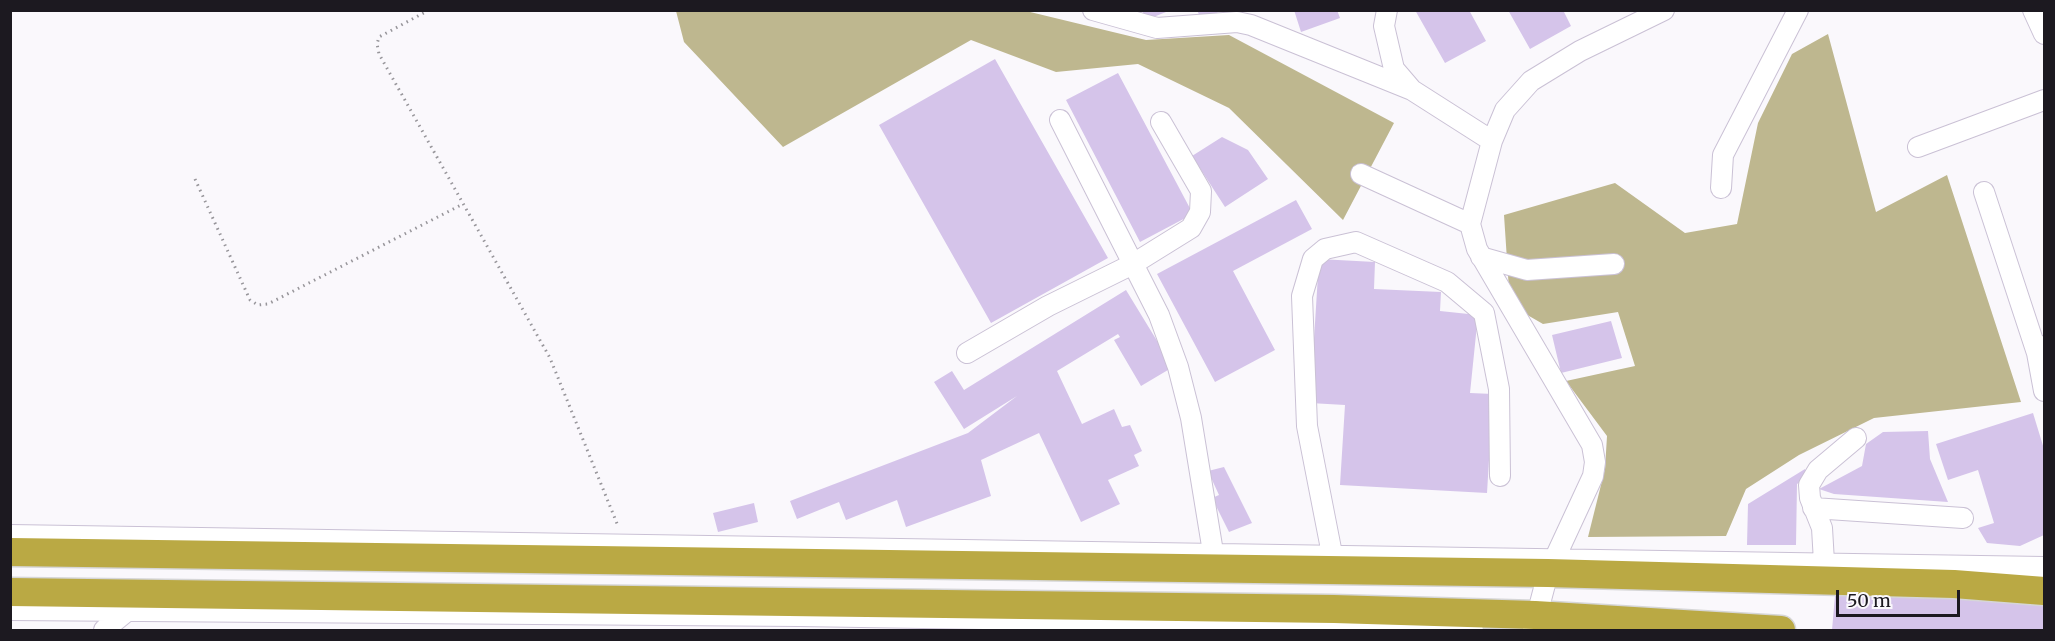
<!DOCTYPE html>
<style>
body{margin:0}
#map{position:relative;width:2055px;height:641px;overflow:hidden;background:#faf8fc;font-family:Merriweather,serif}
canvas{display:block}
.frame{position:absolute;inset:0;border:12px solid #1c1920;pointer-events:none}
.scale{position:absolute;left:1836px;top:590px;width:124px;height:27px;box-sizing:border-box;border:3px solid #1c1920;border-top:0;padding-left:8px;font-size:18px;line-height:21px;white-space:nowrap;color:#1c1920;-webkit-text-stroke:4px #faf8fc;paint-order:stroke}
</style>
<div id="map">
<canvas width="2055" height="641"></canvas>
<div class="frame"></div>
<div class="scale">50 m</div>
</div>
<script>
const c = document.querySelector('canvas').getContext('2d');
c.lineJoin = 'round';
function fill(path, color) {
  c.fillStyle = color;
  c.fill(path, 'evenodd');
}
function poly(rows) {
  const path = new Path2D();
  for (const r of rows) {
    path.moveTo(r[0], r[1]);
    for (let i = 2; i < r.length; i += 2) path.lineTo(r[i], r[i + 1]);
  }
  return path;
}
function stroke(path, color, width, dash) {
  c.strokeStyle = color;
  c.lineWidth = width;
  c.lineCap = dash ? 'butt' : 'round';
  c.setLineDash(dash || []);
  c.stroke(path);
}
const forest = poly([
 [676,11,1026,11,1146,40,1229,35,1394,123,1343,220,1229,108,1138,64,1056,72,971,40,783,147,684,42],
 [1828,34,1876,212,1947,175,2021,402,1874,418,1799,455,1746,489,1726,536,1588,537,1605,469,1607,436,1566,381,1635,366,1618,312,1543,324,1510,305,1504,215,1615,183,1685,233,1737,224,1758,123,1792,54]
]);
const building = poly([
 [1142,10,1171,10,1146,20],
 [1197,10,1224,10,1201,19],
 [1294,10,1337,10,1340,18,1301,32],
 [1415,10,1469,10,1486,41,1445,63],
 [1508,10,1563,10,1571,26,1530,49],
 [995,59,1108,258,991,323,879,125],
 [1118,73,1193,214,1140,242,1066,100],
 [1222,137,1248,150,1268,179,1225,207,1192,156],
 [1296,200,1312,229,1233,271,1275,350,1215,382,1157,274],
 [1319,259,1375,262,1374,289,1441,292,1440,311,1478,315,1470,393,1493,394,1487,493,1340,485,1345,405,1310,403],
 [1126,290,1173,367,1141,386,1114,340,1120,337,1118,334,1057,371,1082,424,1114,409,1122,427,1130,425,1142,451,1134,455,1139,466,1108,480,1120,504,1081,522,1039,433,981,460,991,496,906,527,897,500,846,520,839,502,797,519,790,501,968,433,1017,396,964,429,934,382,952,371,964,390],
 [1611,321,1622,358,1561,373,1552,335],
 [2033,413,2044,449,2044,535,2020,546,1987,543,1978,528,1994,523,1978,470,1948,480,1936,444],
 [1928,431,1930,459,1948,502,1834,494,1819,489,1862,466,1866,444,1883,432],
 [1224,467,1252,523,1229,532,1212,498,1219,495,1208,471],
 [1805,469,1807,477,1797,484,1796,545,1747,545,1748,504],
 [754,503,758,522,718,532,713,513],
 [1836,584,2044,600,2044,630,1832,630]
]);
const path = poly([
 [429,10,379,37,377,44,379,54,550,358,618,526],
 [195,179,250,300,258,305,268,304,463,204]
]);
const minor = poly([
 [1093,10,1157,28,1237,22,1251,25,1412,90],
 [1387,10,1384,26,1394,69,1412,90,1492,141],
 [2033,10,2044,34],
 [1060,120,1159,315,1178,367,1191,418,1213,552],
 [1918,147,2044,100],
 [1361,174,1470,224],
 [1721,188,1723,155,1798,10],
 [1984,192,2037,353],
 [1481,257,1527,270,1614,264],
 [2044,346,2037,353,2044,391],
 [967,353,1048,306,1133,264,1191,228,1200,212,1201,191,1161,122],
 [1813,508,1963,518],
 [10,535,2044,567],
 [1332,554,1307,426,1302,296,1313,259,1325,249,1356,242,1447,282,1484,313,1499,389,1500,476],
 [1824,562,1822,528,1810,498,1809,485,1818,470,1856,438],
 [10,610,799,616,1355,625,1473,630],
 [104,630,126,612],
 [1533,630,1548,573,1593,476,1595,462,1592,445,1477,249,1470,224,1492,141,1505,110,1531,81,1580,51,1664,10]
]);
const highway = poly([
 [10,552,1548,573,1954,584,2044,591],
 [10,592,1334,609,1535,615,1781,630]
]);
fill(forest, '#beb78f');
fill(building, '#d5c4ea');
stroke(minor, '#cac1d5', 22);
stroke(highway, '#d6d6d7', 31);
stroke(path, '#97959a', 3, [1.5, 4.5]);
stroke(minor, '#fff', 20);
stroke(highway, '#baa944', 28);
</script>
